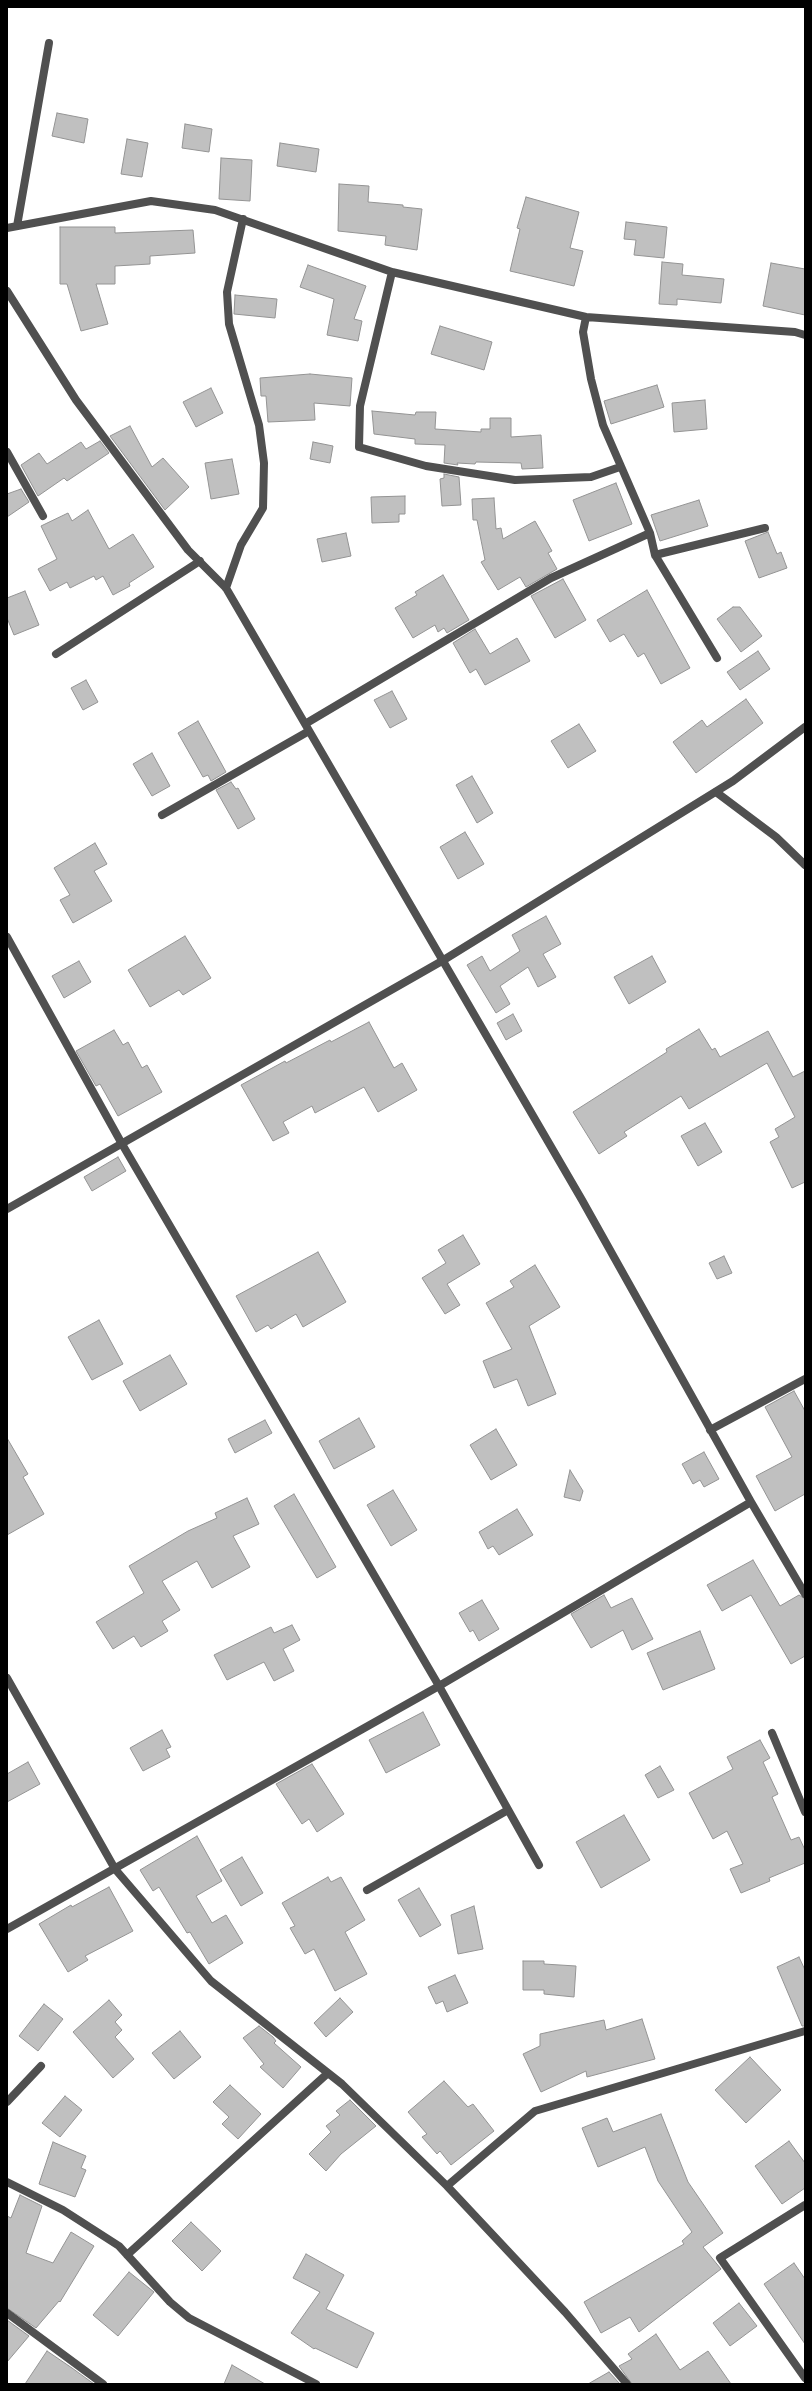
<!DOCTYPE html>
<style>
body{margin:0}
#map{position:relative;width:812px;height:2391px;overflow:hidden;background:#fff;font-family:"Nunito Sans",sans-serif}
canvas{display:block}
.frame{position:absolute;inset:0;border:8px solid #000;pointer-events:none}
</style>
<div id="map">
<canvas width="812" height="2391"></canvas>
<div class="frame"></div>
</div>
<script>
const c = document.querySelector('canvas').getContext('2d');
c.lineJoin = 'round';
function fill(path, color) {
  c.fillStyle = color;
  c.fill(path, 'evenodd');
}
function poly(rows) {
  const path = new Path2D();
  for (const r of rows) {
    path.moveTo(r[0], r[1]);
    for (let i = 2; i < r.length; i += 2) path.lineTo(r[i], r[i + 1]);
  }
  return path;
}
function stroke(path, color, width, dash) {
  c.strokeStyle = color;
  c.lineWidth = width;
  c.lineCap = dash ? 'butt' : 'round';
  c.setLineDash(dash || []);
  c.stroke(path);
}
const building = poly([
 [57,113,88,119,84,143,52,136,57,113],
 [185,124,212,129,209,152,182,148,185,124],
 [127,139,148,143,142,177,121,174,127,139],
 [280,143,319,149,316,172,277,166,280,143],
 [221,158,252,160,250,201,219,199,221,158],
 [339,184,369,186,368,202,403,205,403,207,422,209,417,250,385,245,386,236,338,231,339,184],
 [526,197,579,212,570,248,583,251,574,286,510,271,520,229,517,228,526,197],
 [626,222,667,227,664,258,634,255,636,240,624,239,626,222],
 [60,227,115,227,115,233,193,230,195,253,150,256,150,264,115,266,115,284,96,284,108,324,81,331,67,284,60,284,60,227],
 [662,262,683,264,682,275,724,279,721,303,677,299,677,305,659,304,662,262],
 [771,263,805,269,805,315,763,306,771,263],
 [308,265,366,286,354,319,362,321,358,341,327,335,334,299,300,287,308,265],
 [235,295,277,299,275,318,234,314,235,295],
 [440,326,492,342,484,370,431,354,440,326],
 [310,374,352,378,350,406,314,403,315,420,268,422,266,396,261,396,260,378,310,374],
 [657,385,664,407,611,424,604,401,657,385],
 [211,388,223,413,196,427,183,402,211,388],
 [705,400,707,429,674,432,672,403,705,400],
 [372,411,415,415,416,412,436,412,435,429,481,432,481,429,490,429,490,418,511,418,511,437,541,435,543,468,522,469,521,463,476,462,475,464,457,463,458,465,444,463,445,445,415,444,415,439,374,434,372,411],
 [130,426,152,467,163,458,189,487,165,510,110,436,130,426],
 [100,441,109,453,67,481,64,478,38,496,21,465,39,453,47,464,81,442,86,449,100,441],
 [313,442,333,446,330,463,310,459,313,442],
 [232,459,239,494,211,499,205,463,232,459],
 [444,474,459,477,461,505,442,506,440,479,444,478,444,474],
 [616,483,632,524,589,541,573,500,616,483],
 [21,489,29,502,7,517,7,494,21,489],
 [405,496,405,514,399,514,399,522,372,523,371,497,405,496],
 [494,498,496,529,501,528,503,539,535,521,552,551,548,553,557,569,526,587,520,577,498,590,481,562,485,560,477,520,473,520,472,499,494,498],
 [699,500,708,526,660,541,651,515,699,500],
 [88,510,109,549,133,534,154,567,129,583,130,586,113,595,103,576,96,580,94,576,70,588,67,582,50,591,38,569,57,559,41,526,68,513,72,521,88,510],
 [768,532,777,554,781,552,787,568,759,578,745,541,768,532],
 [346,533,351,556,322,562,317,539,346,533],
 [443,575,469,620,447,633,444,628,438,632,435,625,413,638,395,608,417,595,415,592,443,575],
 [563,579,586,620,555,638,531,596,563,579],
 [647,590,690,668,661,684,644,653,638,657,624,634,610,642,597,620,647,590],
 [25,591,39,625,14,635,7,618,7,598,25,591],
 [733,607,740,607,762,636,741,652,717,619,733,607],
 [475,629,490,654,517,638,530,661,485,685,476,669,470,673,453,643,475,629],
 [758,651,770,669,740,690,727,672,758,651],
 [86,680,98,702,83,710,71,688,86,680],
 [392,691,407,719,390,728,374,700,392,691],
 [746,699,763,723,696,773,673,742,702,720,707,727,746,699],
 [198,721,226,772,211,781,208,775,203,777,178,733,198,721],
 [579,724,596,751,568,768,551,741,579,724],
 [152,753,170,786,152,796,133,764,152,753],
 [472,776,493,813,477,823,456,785,472,776],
 [231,782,236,789,238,788,255,819,238,829,216,790,231,782],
 [465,832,484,864,458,879,440,847,465,832],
 [95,843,107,864,94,871,112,901,73,923,60,900,70,895,54,868,95,843],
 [546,916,561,944,543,954,556,977,538,987,528,967,500,986,510,1004,496,1013,467,965,482,956,490,971,520,951,512,935,546,916],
 [185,936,211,978,183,995,179,990,150,1007,128,970,185,936],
 [652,956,666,982,629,1004,614,977,652,956],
 [79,961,91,982,64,998,52,976,79,961],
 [513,1014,522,1031,506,1040,497,1023,513,1014],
 [369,1022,394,1068,402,1063,417,1090,378,1112,364,1087,315,1113,312,1106,283,1122,289,1133,273,1141,241,1085,285,1061,286,1063,330,1040,331,1042,369,1022],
 [699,1029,712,1050,715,1048,720,1057,768,1031,793,1077,805,1071,805,1182,792,1188,770,1142,779,1137,775,1129,795,1117,767,1063,689,1109,681,1096,624,1132,627,1136,599,1154,573,1112,667,1052,666,1049,699,1029],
 [114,1030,123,1045,128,1042,142,1068,147,1065,162,1092,118,1116,100,1084,96,1086,76,1051,114,1030],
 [705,1123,722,1152,698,1166,681,1136,705,1123],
 [118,1157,126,1171,92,1191,84,1177,118,1157],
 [463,1235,480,1264,447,1284,460,1305,445,1314,422,1278,446,1263,438,1250,463,1235],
 [318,1252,346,1302,303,1327,296,1314,271,1329,268,1325,256,1332,236,1296,318,1252],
 [724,1256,732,1273,717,1279,709,1263,724,1256],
 [535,1265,560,1307,529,1326,556,1394,528,1406,517,1379,494,1388,483,1361,512,1349,486,1303,514,1287,510,1281,535,1265],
 [99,1320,123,1364,92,1380,68,1337,99,1320],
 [170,1355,187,1384,140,1411,123,1381,170,1355],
 [794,1391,805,1411,805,1494,775,1511,756,1476,792,1457,765,1407,794,1391],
 [359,1418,375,1447,334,1469,319,1441,359,1418],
 [265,1420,272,1433,235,1453,228,1439,265,1420],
 [496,1429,517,1465,491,1480,470,1445,496,1429],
 [7,1438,28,1474,23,1477,44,1514,7,1535,7,1438],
 [704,1452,719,1479,704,1487,700,1480,693,1484,682,1464,704,1452],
 [570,1470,583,1491,580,1501,564,1497,570,1470],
 [393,1490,417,1530,391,1546,367,1505,393,1490],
 [294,1494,336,1567,317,1578,274,1506,294,1494],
 [247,1498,259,1524,233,1536,250,1567,212,1588,197,1561,162,1581,180,1610,162,1621,168,1631,141,1647,134,1636,113,1649,96,1622,144,1593,129,1566,188,1531,217,1518,215,1513,247,1498],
 [517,1509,533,1535,499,1555,493,1546,488,1549,479,1532,517,1509],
 [753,1560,780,1606,799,1595,805,1599,805,1656,791,1664,751,1595,722,1611,707,1585,753,1560],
 [604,1595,611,1608,632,1598,653,1639,632,1650,623,1630,591,1648,571,1614,604,1595],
 [482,1600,499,1629,479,1641,473,1630,470,1632,459,1613,482,1600],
 [292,1625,300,1640,283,1649,294,1671,274,1681,264,1662,227,1680,214,1655,271,1627,274,1633,292,1625],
 [700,1631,715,1669,663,1690,647,1653,700,1631],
 [423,1712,440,1745,386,1773,369,1740,423,1712],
 [162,1730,171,1747,166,1749,170,1757,143,1771,130,1748,162,1730],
 [760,1740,770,1758,763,1762,778,1794,772,1797,791,1840,799,1837,805,1850,805,1863,769,1878,770,1881,741,1893,730,1869,743,1864,727,1831,713,1839,689,1793,733,1769,727,1757,760,1740],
 [28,1762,40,1784,7,1802,7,1774,28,1762],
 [312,1764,344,1814,317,1832,309,1819,302,1824,276,1784,312,1764],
 [660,1766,674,1790,658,1798,645,1775,660,1766],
 [624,1815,650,1860,601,1888,576,1842,624,1815],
 [197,1836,222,1881,196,1896,212,1923,226,1915,243,1943,209,1964,190,1932,187,1933,159,1887,153,1891,140,1870,197,1836],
 [242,1857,263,1893,241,1906,220,1870,242,1857],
 [328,1877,331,1882,341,1877,365,1920,345,1932,367,1974,335,1991,314,1949,305,1954,290,1928,295,1926,282,1903,328,1877],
 [109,1887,133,1931,85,1956,88,1960,68,1972,39,1924,71,1905,72,1907,109,1887],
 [419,1888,441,1925,420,1937,398,1900,419,1888],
 [474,1906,483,1949,458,1954,451,1915,474,1906],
 [799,1957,805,1970,805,2026,802,2026,777,1967,799,1957],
 [523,1961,544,1961,544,1964,576,1966,574,1997,544,1994,544,1990,523,1990,523,1961],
 [455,1975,468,2003,447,2012,443,2001,436,2004,428,1987,455,1975],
 [340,1998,353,2012,326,2037,314,2023,340,1998],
 [109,2000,122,2015,115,2022,122,2030,115,2037,134,2059,113,2078,73,2032,109,2000],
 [44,2004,63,2019,38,2051,19,2036,44,2004],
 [642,2019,655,2059,587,2077,586,2071,541,2092,523,2054,540,2046,540,2034,604,2020,606,2030,642,2019],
 [259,2026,273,2037,276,2041,274,2043,301,2067,283,2088,260,2067,264,2064,243,2038,259,2026],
 [180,2031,201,2057,174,2079,152,2053,180,2031],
 [750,2057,781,2090,746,2123,715,2090,750,2057],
 [444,2081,468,2107,473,2104,494,2131,451,2165,440,2151,437,2154,422,2137,427,2134,408,2112,444,2081],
 [230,2085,261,2114,238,2139,222,2124,229,2117,213,2102,230,2085],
 [65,2096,82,2110,60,2137,42,2123,65,2096],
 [350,2100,376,2126,341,2154,326,2171,309,2154,331,2132,326,2126,340,2115,336,2111,350,2100],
 [661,2114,688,2182,723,2233,703,2247,721,2269,639,2332,630,2317,601,2333,584,2302,684,2244,682,2241,692,2232,658,2181,645,2147,598,2167,582,2128,607,2118,613,2132,661,2114],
 [789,2141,805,2163,805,2188,782,2204,755,2166,789,2141],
 [53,2142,86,2156,81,2168,86,2170,75,2197,39,2184,53,2142],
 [20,2195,42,2206,26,2253,53,2263,71,2232,94,2246,60,2302,59,2301,36,2328,7,2308,7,2216,11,2218,20,2195],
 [191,2222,221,2251,202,2271,172,2241,191,2222],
 [306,2254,344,2275,326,2309,374,2333,357,2368,315,2348,314,2349,291,2333,320,2292,293,2278,306,2254],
 [794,2263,805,2279,805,2344,764,2284,794,2263],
 [129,2272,154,2292,118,2336,93,2315,129,2272],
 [739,2303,757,2326,730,2346,713,2323,739,2303],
 [7,2320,29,2336,7,2362,7,2320],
 [656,2334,680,2370,708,2351,731,2384,632,2384,619,2366,632,2359,628,2354,656,2334],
 [47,2351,72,2368,94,2384,25,2384,47,2351],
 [232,2365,265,2384,224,2384,232,2365],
 [609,2372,620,2384,588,2384,609,2372]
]);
const minor = poly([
 [17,226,49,43],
 [7,228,151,201,215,210,392,272,586,317,795,332,805,335],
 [392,272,360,406,359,447,426,466,515,480,591,477,620,467],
 [7,291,76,400,188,550,226,588,582,1200,751,1502,805,1594],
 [586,317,583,332,591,379,603,425,650,533,655,555,765,528],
 [7,452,43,516],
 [655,555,717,658],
 [226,588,241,545,263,508,264,463,259,425,229,324,227,292,243,219],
 [56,654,200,561],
 [305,724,551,578,650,533],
 [716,792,776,837,805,865],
 [162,815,309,731],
 [7,937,122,1144,439,1686,539,1865],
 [710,1430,805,1379],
 [7,1678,115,1869,211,1981,342,2084,447,2186,565,2312,627,2384],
 [772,1733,805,1812],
 [367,1890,508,1810],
 [7,1929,439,1686,751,1502],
 [7,2102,41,2066],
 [7,2182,63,2210,119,2246,170,2302,189,2318,316,2384],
 [447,2186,535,2111,805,2031],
 [805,2205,720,2258,805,2378],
 [127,2255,328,2073],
 [7,2313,103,2384]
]);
const tertiary = poly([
 [7,1209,442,961,733,781,805,727]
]);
fill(building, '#c0c0c0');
stroke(building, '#949494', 1);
stroke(minor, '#505050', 8);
stroke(tertiary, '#505050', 8);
</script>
